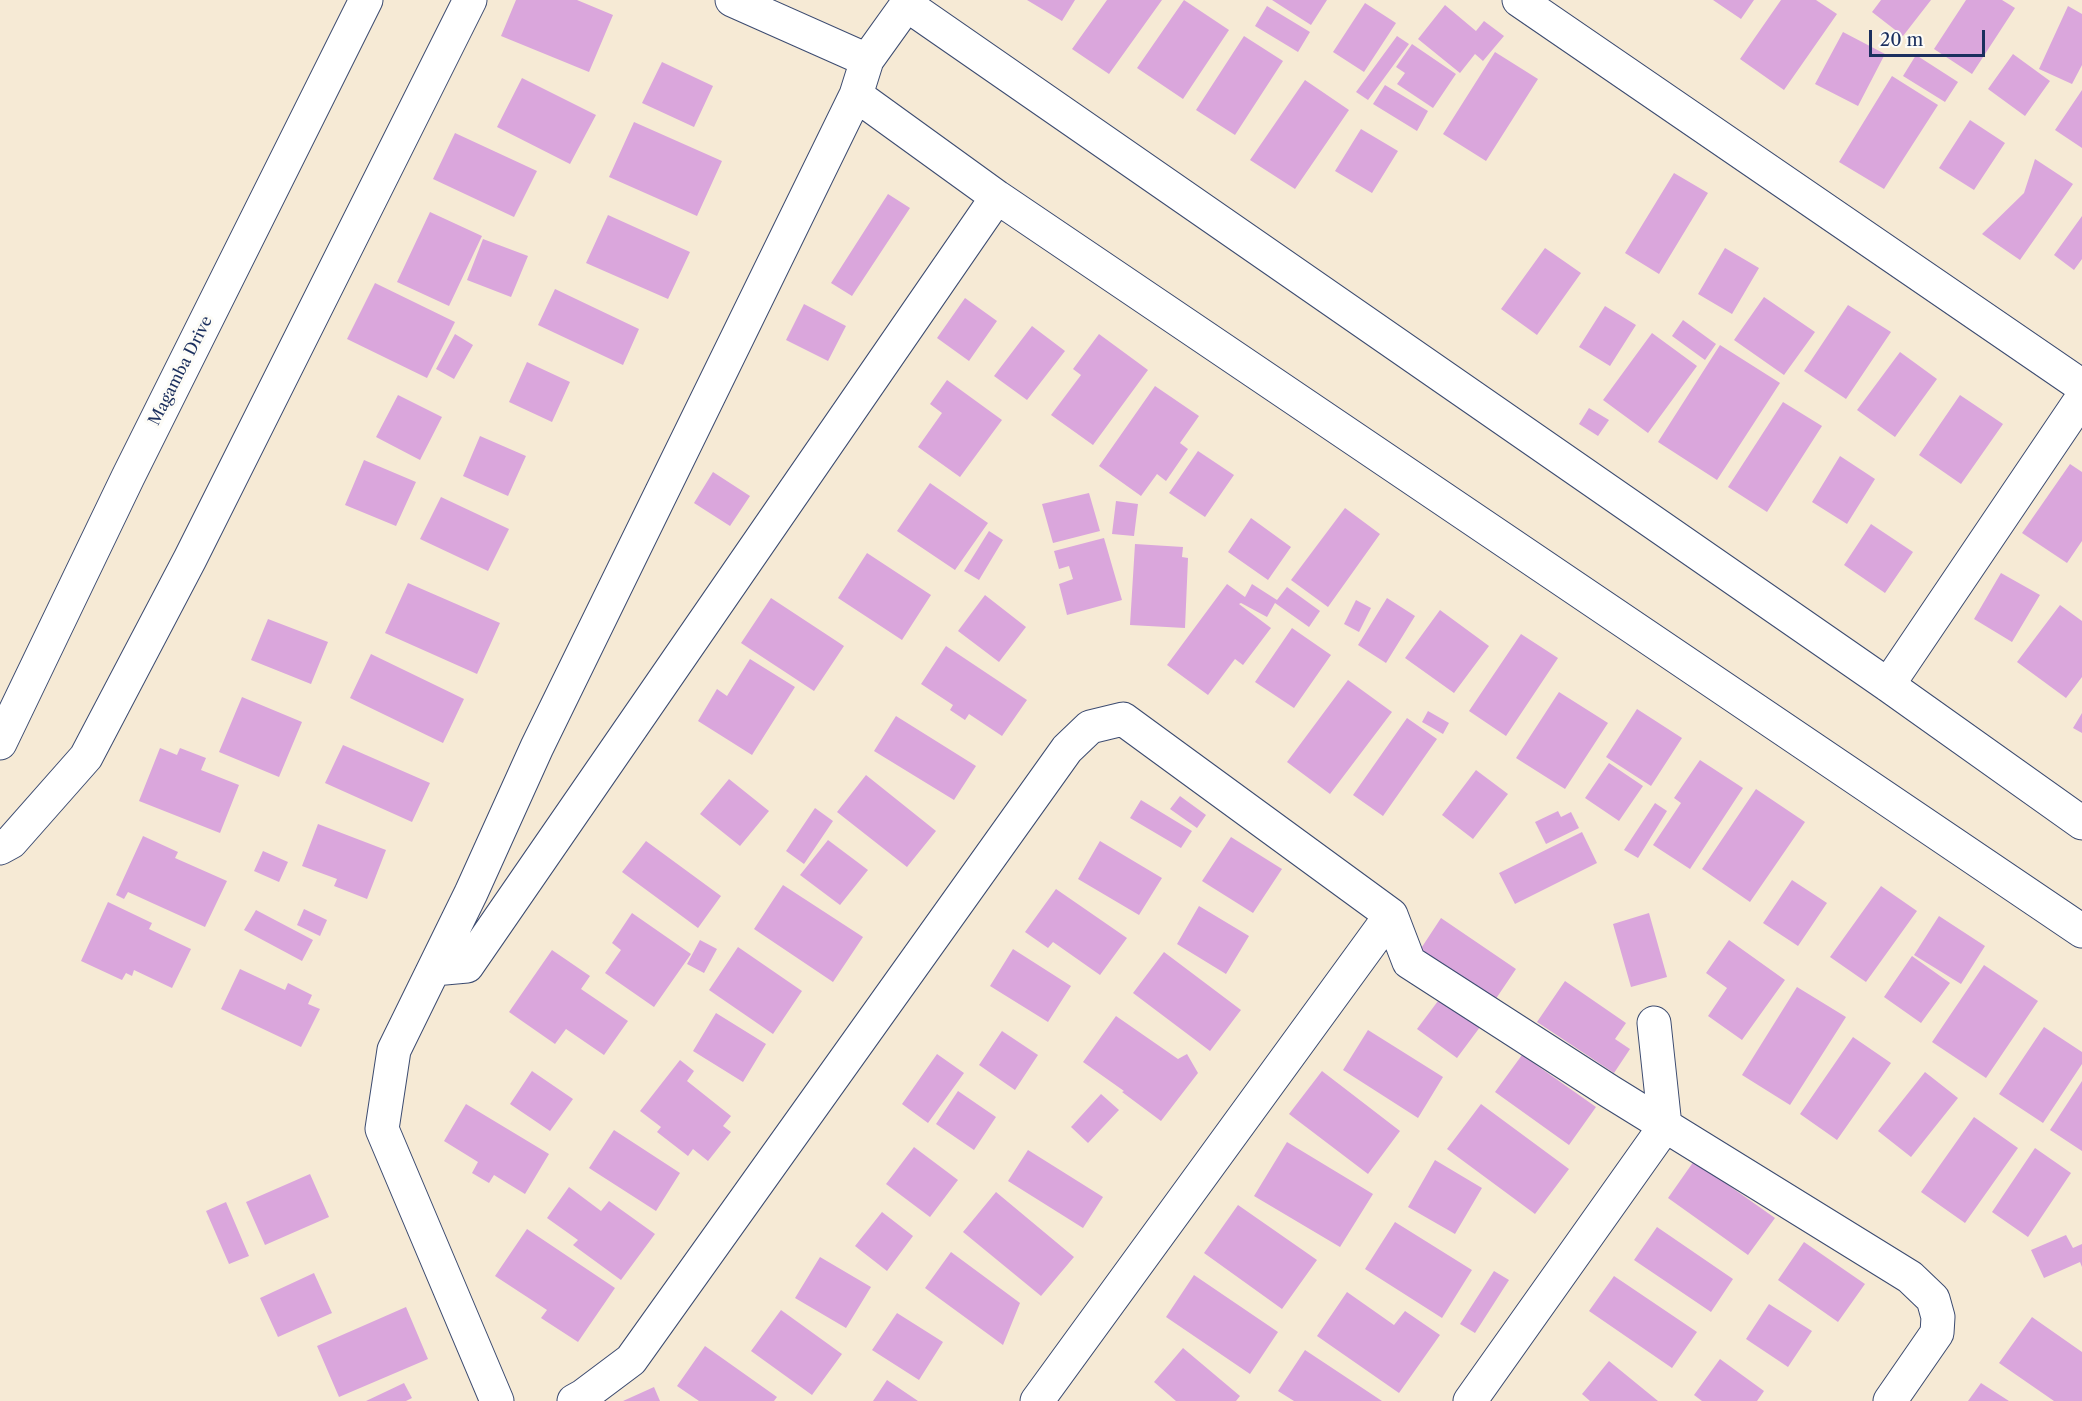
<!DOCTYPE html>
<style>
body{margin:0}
#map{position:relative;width:2082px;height:1401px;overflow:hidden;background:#f6ead5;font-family:"Libre Caslon Text",serif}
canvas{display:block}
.scale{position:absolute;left:1869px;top:30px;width:116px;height:27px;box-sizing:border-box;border:3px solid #1b2f5e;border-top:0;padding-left:8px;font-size:18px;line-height:21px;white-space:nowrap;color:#1b2f5e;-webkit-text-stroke:4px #fdfcf7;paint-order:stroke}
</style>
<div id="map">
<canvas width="2082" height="1401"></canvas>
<div class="scale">20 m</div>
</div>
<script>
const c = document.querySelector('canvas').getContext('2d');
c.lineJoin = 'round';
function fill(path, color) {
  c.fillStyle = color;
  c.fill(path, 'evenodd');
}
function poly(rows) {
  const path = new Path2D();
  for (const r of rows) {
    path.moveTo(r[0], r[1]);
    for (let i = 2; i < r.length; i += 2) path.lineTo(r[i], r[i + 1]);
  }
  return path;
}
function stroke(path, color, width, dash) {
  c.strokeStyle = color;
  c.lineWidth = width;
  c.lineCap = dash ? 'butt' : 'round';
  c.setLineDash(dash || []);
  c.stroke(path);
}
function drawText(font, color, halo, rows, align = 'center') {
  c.font = font + ' "Libre Caslon Text",serif';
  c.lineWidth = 6;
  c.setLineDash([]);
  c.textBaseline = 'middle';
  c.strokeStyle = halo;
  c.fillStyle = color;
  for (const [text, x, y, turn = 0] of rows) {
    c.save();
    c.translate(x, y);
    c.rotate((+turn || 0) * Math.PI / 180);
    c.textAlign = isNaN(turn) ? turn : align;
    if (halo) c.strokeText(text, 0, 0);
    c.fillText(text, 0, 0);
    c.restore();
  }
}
const building = poly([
 [516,0,577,0,613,15,589,72,501,36],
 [1027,0,1075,0,1062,21],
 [1107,0,1162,0,1109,74,1072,49],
 [1184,0,1229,30,1183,99,1137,68],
 [1272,0,1327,0,1311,25],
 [1713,0,1754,0,1741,19],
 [1781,0,1816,0,1837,14,1784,90,1740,59],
 [1881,0,1931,0,1903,36,1872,12],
 [1966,0,2002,0,2015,8,1972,74,1934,49],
 [1365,3,1396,23,1364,72,1333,52],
 [1445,5,1476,31,1484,21,1504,36,1483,61,1475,54,1460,73,1418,39],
 [1267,6,1310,32,1298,52,1255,26],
 [2068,6,2082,14,2082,65,2072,84,2039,69],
 [1843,32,1885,54,1858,106,1815,84],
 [1244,36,1283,61,1235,135,1196,110],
 [1397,36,1409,44,1368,100,1356,92],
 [1412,44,1456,74,1433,108,1397,84,1405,73,1396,67],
 [1495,52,1538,79,1486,161,1443,134],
 [2013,54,2050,81,2025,116,1988,89],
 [1916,55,1958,82,1945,102,1903,76],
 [662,62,713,86,694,127,642,103],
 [1892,76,1938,105,1884,189,1839,162],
 [522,78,596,115,570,164,497,127],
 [1305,80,1349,110,1295,189,1250,160],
 [1385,85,1428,111,1417,131,1373,104],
 [2082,90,2082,148,2055,130],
 [1970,120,2005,143,1974,190,1939,168],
 [634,122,722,161,697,216,609,177],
 [1361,129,1398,151,1372,193,1335,171],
 [455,133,537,171,514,217,433,179],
 [2035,159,2073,184,2020,260,1982,234,2024,193],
 [1674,173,1708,193,1659,274,1625,253],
 [888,194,910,208,852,296,831,283],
 [430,212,482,236,449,306,397,282],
 [608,215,690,252,668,299,586,263],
 [2082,216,2082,259,2074,270,2054,255],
 [483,239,528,256,511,297,467,280],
 [1545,248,1581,273,1537,335,1501,309],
 [1725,248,1759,268,1732,314,1698,294],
 [375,283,455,322,427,378,347,339],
 [555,289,639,329,623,365,538,325],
 [1764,297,1815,332,1784,375,1734,340],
 [965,298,997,321,969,361,937,338],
 [804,304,846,326,828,361,786,340],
 [1848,305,1891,332,1846,399,1804,371],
 [1605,306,1636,325,1610,366,1579,347],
 [1683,320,1716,344,1705,360,1672,336],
 [1032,326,1065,351,1027,400,994,376],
 [1652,333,1697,366,1648,433,1603,400],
 [455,334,473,345,454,379,436,369],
 [1099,334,1148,370,1093,445,1051,415,1081,375,1073,369],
 [1720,345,1780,383,1717,480,1658,442],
 [1900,352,1937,379,1895,437,1857,410],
 [527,362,570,382,552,422,509,402],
 [947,380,1002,420,960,477,918,447,942,413,930,404],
 [1155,386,1199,416,1180,443,1188,449,1166,481,1157,474,1141,496,1099,466],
 [398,395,442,417,420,460,376,437],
 [1960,395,2003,424,1961,484,1919,455],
 [1783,402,1822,426,1767,512,1728,487],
 [1589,408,1609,420,1598,436,1579,424],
 [480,436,526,456,508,496,463,476],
 [1198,451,1234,475,1205,517,1169,493],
 [1840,456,1875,479,1847,524,1812,502],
 [364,460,416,482,396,526,345,505],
 [2070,464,2082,472,2082,541,2067,563,2022,533],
 [713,472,750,496,730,526,694,503],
 [930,483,988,523,955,570,897,531],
 [1089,493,1100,531,1053,543,1042,504],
 [441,497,509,529,488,571,420,539],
 [1116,501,1138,504,1134,536,1112,534],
 [1345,508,1380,534,1328,607,1291,580],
 [1251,518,1291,547,1268,580,1228,552],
 [1871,524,1913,552,1885,593,1844,565],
 [989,531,1003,540,979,580,964,571],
 [1104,538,1122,600,1067,615,1059,584,1073,579,1069,566,1059,569,1054,551],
 [1135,544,1183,547,1182,557,1188,558,1185,628,1130,625],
 [867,553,931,595,902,640,838,598],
 [2001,573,2040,595,2012,642,1974,619],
 [408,583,500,623,477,674,385,633],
 [1227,584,1245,597,1252,584,1277,600,1287,587,1320,611,1309,627,1275,603,1267,617,1241,603,1239,604,1271,628,1243,665,1235,659,1208,695,1167,665],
 [985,595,1026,627,999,662,958,631],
 [771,598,844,646,814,691,741,643],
 [1387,598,1415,616,1386,663,1358,645],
 [1356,600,1371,608,1359,632,1344,624],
 [2060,605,2082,621,2082,677,2066,698,2017,662],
 [1440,610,1489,646,1454,693,1405,658],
 [268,619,328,642,311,684,251,660],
 [1292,628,1331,655,1294,708,1255,682],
 [1521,634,1558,658,1506,736,1469,711],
 [946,646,1027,700,1002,736,969,714,965,720,950,710,953,705,921,684],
 [371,654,464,699,443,743,350,698],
 [750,659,795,687,752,755,698,721,717,689,727,696],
 [1348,680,1392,712,1330,794,1287,762],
 [1559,692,1608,723,1565,789,1516,758],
 [242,697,302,722,279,777,219,752],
 [1637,709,1682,738,1651,786,1606,757],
 [1428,711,1449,723,1443,734,1422,722],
 [2082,713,2082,733,2073,728],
 [896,716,976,766,954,800,874,751],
 [1407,718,1437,739,1383,816,1353,795],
 [343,745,430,783,412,822,325,783],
 [160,748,177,755,180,748,206,758,201,770,239,785,220,833,139,801],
 [1700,760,1743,788,1690,869,1653,845,1681,803,1674,798],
 [1609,763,1643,786,1619,821,1585,798],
 [1476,770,1508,794,1473,839,1442,815],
 [866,775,936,831,907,867,837,812],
 [729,779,769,811,740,846,700,814],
 [1756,789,1805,822,1750,902,1702,869],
 [1180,796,1206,815,1197,828,1170,809],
 [1141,800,1192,831,1181,848,1130,818],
 [1655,803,1667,811,1638,858,1624,850],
 [815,808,833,821,804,864,786,851],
 [1558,811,1561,817,1571,812,1579,828,1546,844,1535,822],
 [318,824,386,850,367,899,334,886,337,879,302,866],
 [1582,832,1597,863,1515,904,1499,873],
 [143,836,178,852,175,858,227,881,205,927,128,892,124,899,116,895],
 [1231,837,1282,869,1253,913,1202,881],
 [828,840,868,870,840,905,800,875],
 [646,841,721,896,698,928,622,872],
 [1100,841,1162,878,1139,915,1078,879],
 [263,851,288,862,279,882,254,871],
 [1792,880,1827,903,1798,946,1763,923],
 [783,885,863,937,833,982,754,929],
 [1881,886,1917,911,1866,982,1830,957],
 [1056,889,1127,938,1100,975,1053,942,1048,948,1025,932],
 [108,902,152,923,149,929,191,949,172,988,134,970,132,976,126,973,122,980,81,961],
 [1199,906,1249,936,1226,974,1177,944],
 [304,909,327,920,320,936,297,925],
 [256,910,313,940,302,961,244,930],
 [632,913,691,954,654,1007,605,973,621,950,612,943],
 [1649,913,1667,977,1631,987,1613,924],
 [1939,916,1985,946,1961,984,1914,955],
 [1441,918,1516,969,1493,1003,1418,953],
 [700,940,717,949,704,973,687,964],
 [1729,940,1785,980,1742,1040,1708,1016,1727,988,1706,973],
 [738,947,802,991,773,1034,709,990],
 [1013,949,1071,986,1048,1022,990,986],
 [552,950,590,976,581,989,628,1021,604,1055,566,1029,555,1044,509,1012],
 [1164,952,1241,1010,1210,1051,1133,993],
 [1912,956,1950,983,1921,1023,1884,997],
 [1984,965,2038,1001,1986,1078,1932,1042],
 [240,969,285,990,288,983,312,995,308,1004,320,1009,301,1047,221,1009],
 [1565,981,1626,1023,1615,1039,1630,1049,1614,1073,1537,1022],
 [1797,987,1846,1017,1790,1105,1742,1075],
 [1444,993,1483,1023,1457,1058,1417,1029],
 [716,1013,766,1044,743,1082,693,1051],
 [1116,1016,1178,1059,1187,1054,1198,1073,1161,1121,1122,1092,1124,1091,1083,1062],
 [2044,1027,2082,1052,2082,1064,2043,1123,1999,1094],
 [1368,1030,1443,1077,1418,1118,1343,1070],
 [1002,1031,1038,1055,1015,1090,979,1065],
 [1853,1037,1891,1063,1837,1140,1800,1114],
 [937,1054,964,1073,928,1123,902,1104],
 [1522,1055,1596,1107,1569,1145,1495,1092],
 [680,1060,694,1071,687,1081,731,1116,723,1126,731,1132,708,1161,693,1149,688,1156,657,1132,661,1127,640,1111],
 [532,1071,573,1099,550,1131,510,1104],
 [1322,1071,1400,1131,1368,1174,1289,1114],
 [1925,1072,1958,1098,1911,1157,1878,1131],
 [2082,1081,2082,1151,2050,1130],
 [958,1091,996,1117,974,1150,936,1124],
 [1101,1094,1119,1110,1088,1143,1071,1127],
 [466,1104,549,1154,525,1194,494,1175,489,1183,472,1173,478,1162,444,1141],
 [1481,1104,1569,1169,1535,1214,1447,1149],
 [1974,1117,2018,1148,1965,1223,1921,1192],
 [614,1130,680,1173,656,1211,589,1168],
 [1287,1142,1373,1194,1340,1247,1254,1196],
 [914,1147,958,1180,930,1217,886,1184],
 [2035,1148,2071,1173,2028,1237,1992,1212],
 [1028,1150,1103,1197,1083,1228,1008,1181],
 [1435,1160,1482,1188,1455,1234,1408,1207],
 [1694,1161,1775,1218,1748,1255,1668,1198],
 [310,1174,329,1217,265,1245,246,1202],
 [569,1187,601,1211,609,1201,655,1234,621,1280,573,1245,578,1240,547,1218],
 [996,1192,1074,1257,1041,1296,963,1232],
 [226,1202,249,1256,229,1264,206,1211],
 [1238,1205,1317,1260,1282,1309,1204,1253],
 [882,1212,913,1236,887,1271,855,1246],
 [1395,1222,1472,1270,1442,1318,1365,1269],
 [1657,1227,1733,1279,1711,1312,1634,1260],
 [527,1229,615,1288,578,1342,541,1318,547,1310,495,1276],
 [2066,1235,2073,1248,2082,1244,2082,1267,2080,1262,2044,1278,2031,1250],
 [1804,1242,1865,1284,1838,1322,1778,1280],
 [951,1252,1020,1303,1003,1345,925,1288],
 [820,1257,871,1287,846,1328,795,1298],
 [1494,1271,1509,1280,1475,1333,1460,1324],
 [314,1273,332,1313,278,1337,260,1298],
 [1194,1275,1278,1332,1250,1374,1166,1317],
 [1614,1276,1697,1332,1672,1368,1589,1311],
 [1347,1292,1394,1325,1405,1311,1440,1335,1399,1393,1317,1336],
 [1769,1304,1812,1331,1788,1367,1746,1339],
 [406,1307,428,1359,339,1397,317,1346],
 [781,1310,842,1354,812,1395,751,1351],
 [897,1313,943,1342,919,1380,872,1350],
 [2032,1317,2082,1352,2082,1401,2054,1401,1999,1363],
 [705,1346,777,1397,774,1401,699,1401,677,1386],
 [1183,1348,1240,1396,1236,1401,1176,1401,1154,1382],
 [1305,1350,1382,1401,1294,1401,1278,1391],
 [1720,1359,1764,1391,1757,1401,1702,1401,1694,1395],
 [1609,1361,1658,1401,1590,1401,1582,1394],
 [887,1380,918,1401,873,1401],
 [404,1383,412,1398,406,1401,366,1401],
 [1981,1383,2009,1401,1968,1401],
 [654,1387,660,1401,623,1401]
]);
const minor = poly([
 [732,0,867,60],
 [1519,0,2082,386],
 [907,5,1888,685,2082,823],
 [856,95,997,197,2082,931],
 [1888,685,2082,398],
 [0,743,128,477,366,0],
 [0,848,11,842,86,757,190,559,470,0],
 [434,969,467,966,997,197],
 [497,1401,382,1129,394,1050,471,893,537,747,856,95,867,60,910,0],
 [574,1401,583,1396,631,1360,1067,749,1090,727,1123,719,1391,915,1409,962,1609,1091,1910,1277,1933,1299,1938,1317,1937,1333,1890,1401],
 [1037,1401,1391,915],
 [1470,1401,1665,1126,1654,1023]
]);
const streetNames = [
 ["Magamba Drive",181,371,-63]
];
fill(building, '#daa6dc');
stroke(minor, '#3c4b70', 35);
stroke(minor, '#fff', 33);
drawText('16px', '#1b2f5e', '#fdfcf7', streetNames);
</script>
